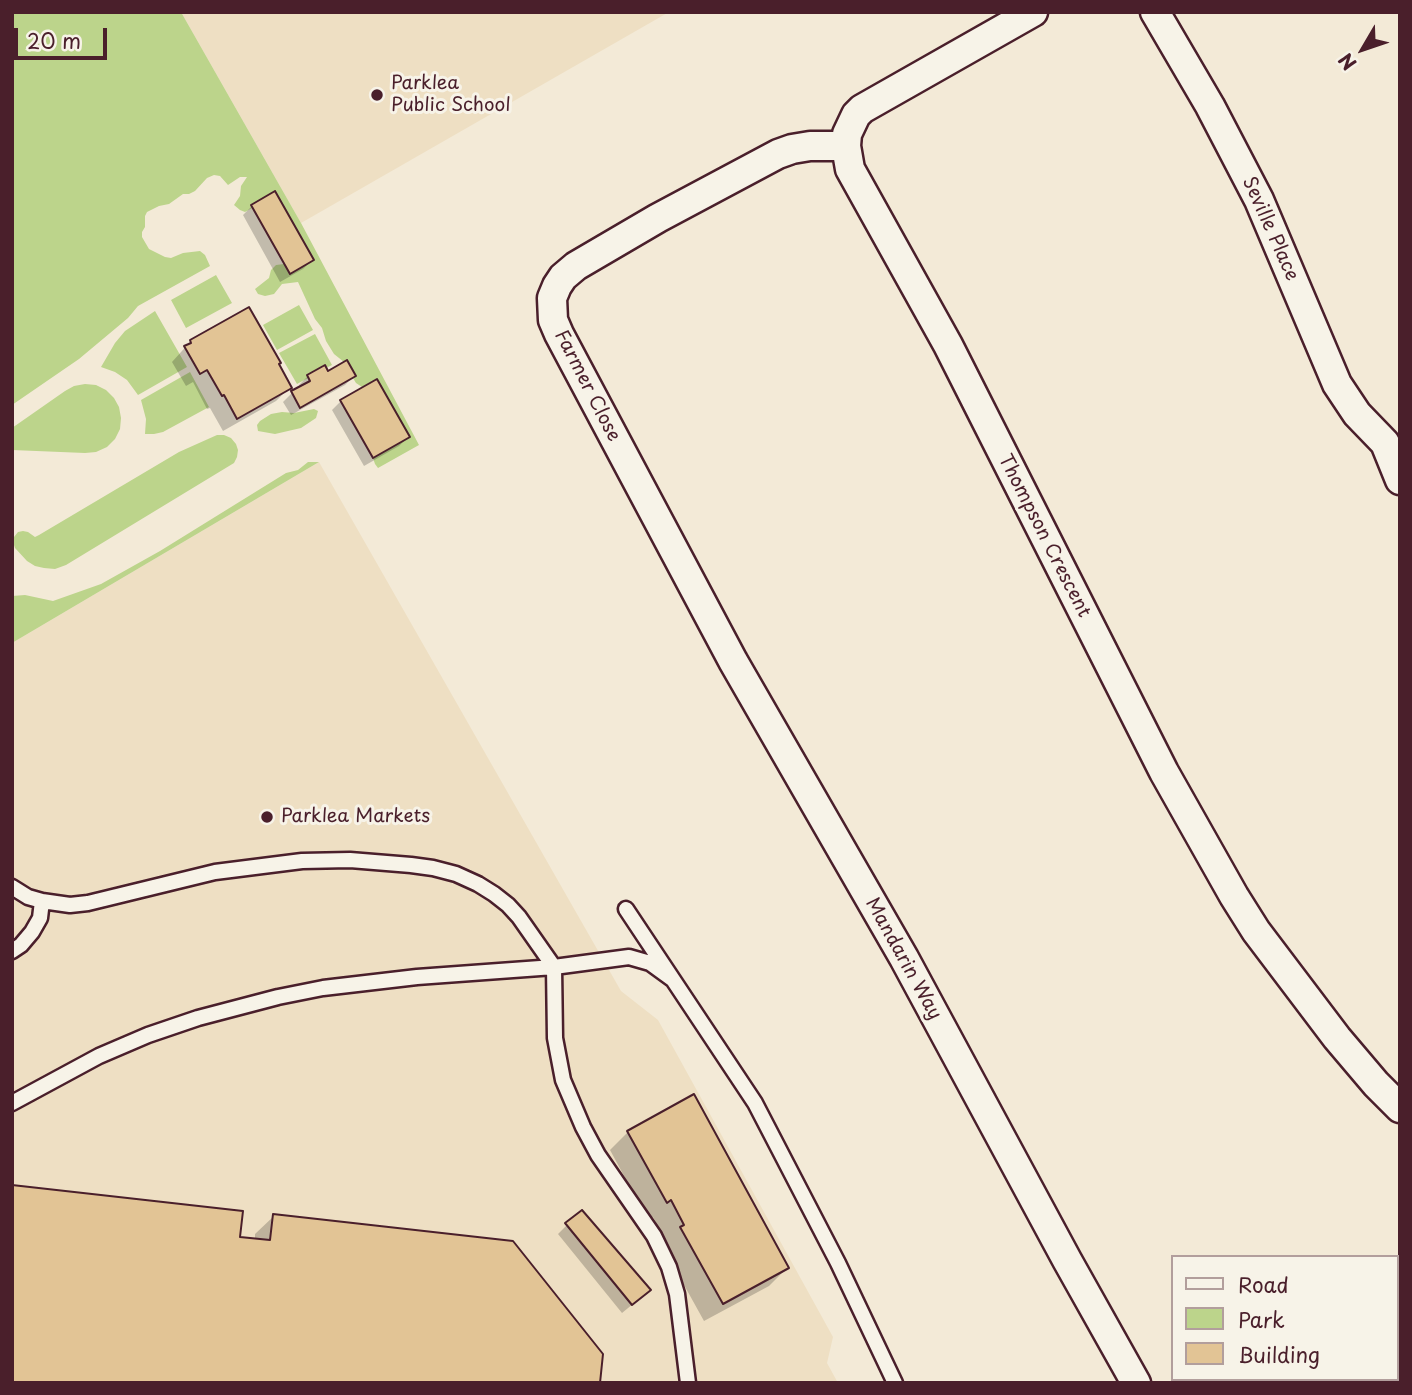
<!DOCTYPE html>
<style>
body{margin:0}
#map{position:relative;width:1412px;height:1395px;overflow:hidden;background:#f3ead7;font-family:"Playpen Sans",sans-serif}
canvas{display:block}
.frame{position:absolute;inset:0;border:14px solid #4a1f2b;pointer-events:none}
.legend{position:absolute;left:1171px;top:1255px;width:228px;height:126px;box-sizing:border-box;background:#f7f3e8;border:2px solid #b29e9c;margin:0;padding:9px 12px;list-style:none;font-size:21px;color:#4a1f2b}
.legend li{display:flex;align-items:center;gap:14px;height:35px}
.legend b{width:35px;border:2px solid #b29e9c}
.north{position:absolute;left:1328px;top:14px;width:70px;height:70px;-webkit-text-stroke:5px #f7f3e8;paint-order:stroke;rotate:231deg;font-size:19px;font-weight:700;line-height:28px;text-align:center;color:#4a1f2b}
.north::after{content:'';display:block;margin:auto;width:24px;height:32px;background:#4a1f2b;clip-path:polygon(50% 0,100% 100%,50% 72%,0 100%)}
.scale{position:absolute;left:14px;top:28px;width:93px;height:32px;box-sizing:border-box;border:4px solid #4a1f2b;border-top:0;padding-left:9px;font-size:21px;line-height:24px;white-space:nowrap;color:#4a1f2b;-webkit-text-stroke:5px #f7f3e8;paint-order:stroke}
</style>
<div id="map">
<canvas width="1412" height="1395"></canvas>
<div class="frame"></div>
<ul class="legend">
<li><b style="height:9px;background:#f7f3e8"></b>Road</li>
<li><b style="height:19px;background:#bcd48b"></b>Park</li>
<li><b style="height:19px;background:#e2c495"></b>Building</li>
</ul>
<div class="north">N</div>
<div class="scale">20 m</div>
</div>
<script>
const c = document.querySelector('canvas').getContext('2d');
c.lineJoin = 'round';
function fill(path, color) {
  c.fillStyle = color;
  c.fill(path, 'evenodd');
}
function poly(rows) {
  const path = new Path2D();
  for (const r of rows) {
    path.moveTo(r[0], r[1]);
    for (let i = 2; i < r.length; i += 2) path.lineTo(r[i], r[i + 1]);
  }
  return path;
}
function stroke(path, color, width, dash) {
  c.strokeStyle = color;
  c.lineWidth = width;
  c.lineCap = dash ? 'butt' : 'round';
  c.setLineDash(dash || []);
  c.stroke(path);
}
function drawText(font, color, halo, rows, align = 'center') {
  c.font = font + ' "Playpen Sans",sans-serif';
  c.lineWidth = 6;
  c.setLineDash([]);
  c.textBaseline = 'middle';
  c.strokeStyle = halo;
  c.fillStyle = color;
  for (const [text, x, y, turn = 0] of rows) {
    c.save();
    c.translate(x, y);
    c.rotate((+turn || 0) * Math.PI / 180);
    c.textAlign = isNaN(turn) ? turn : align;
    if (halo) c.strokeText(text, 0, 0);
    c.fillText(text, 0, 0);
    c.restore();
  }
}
const built = poly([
 [181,12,669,12,301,223],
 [319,462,621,991,658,1020,833,1337,827,1363,838,1383,12,1383,12,643]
]);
const green = poly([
 [12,12,181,12,301,223,419,445,378,468,375,464,373,458,410,437,376,379,362,387,356,383,353,378,356,376,347,360,344,362,334,354,326,341,322,328,315,319,298,282,282,284,274,294,265,296,258,294,255,289,269,278,271,270,276,265,284,264,290,274,314,260,275,191,251,205,252,208,245,212,240,210,234,205,240,196,241,186,247,177,240,177,228,185,220,176,214,175,207,178,195,191,189,194,183,194,169,204,159,206,147,212,145,216,145,227,142,232,142,237,149,249,165,257,171,258,183,253,200,251,205,255,210,266,138,306,128,318,79,359,12,405],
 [216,275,232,303,186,328,171,300],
 [299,305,313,330,277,350,263,325],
 [155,311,187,367,138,395,127,380,115,372,101,367,115,343,125,331],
 [315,334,332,365,326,368,324,365,307,375,308,378,297,384,279,353],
 [190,372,209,407,163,432,154,434,145,434,146,419,141,400],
 [85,384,96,385,106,390,114,398,119,407,121,418,120,429,115,439,107,447,96,452,85,453,12,450,12,428,65,391,74,386],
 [314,409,318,411,316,418,301,428,275,434,258,431,257,425,260,421,271,414,282,412,294,413],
 [217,435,224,435,231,438,236,444,238,450,237,457,234,463,66,565,55,569,44,568,35,566,27,561,15,548,13,542,14,537,18,532,23,531,28,532,35,537,39,535,179,452],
 [308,462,319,462,12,643,12,596,25,595,53,601,101,584,160,551,286,473,298,470]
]);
const shadow = poly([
 [252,206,312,260,303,269,280,282,243,215],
 [191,341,277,364,290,387,276,401,223,431,210,408,207,409,193,382,186,386,172,362],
 [328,373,354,376,345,385,291,415,283,402,292,393,301,388,299,385,308,376],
 [341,401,408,437,399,446,364,466,332,410],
 [628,1132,787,1268,769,1286,704,1321,663,1247,667,1243,653,1217,648,1220,610,1150],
 [274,1216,598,1383,238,1238,255,1240,255,1234],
 [567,1225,639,1299,622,1313,558,1234]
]);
const building = poly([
 [275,191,314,260,290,274,251,205,275,191],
 [249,307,281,363,279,364,292,388,237,419,224,395,222,396,207,370,200,374,184,346,191,343,190,340,249,307],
 [347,360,356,376,300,408,291,391,310,381,307,375,325,365,328,371,347,360],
 [377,379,410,437,373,458,340,400,377,379],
 [694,1094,789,1268,723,1304,680,1227,684,1225,671,1200,667,1203,627,1131,694,1094],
 [12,1185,243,1211,240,1237,270,1240,273,1214,513,1241,603,1354,600,1383,12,1383,12,1185],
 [582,1210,651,1290,632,1305,565,1223,582,1210]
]);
const lane = poly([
 [12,887,28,897,42,901,70,905,88,903,215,872,302,861,350,860,411,865,433,868,456,874,478,884,494,894,508,905,519,917,554,967,555,1038,563,1080,583,1127,598,1155,654,1236,669,1267,677,1294,688,1383],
 [626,909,755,1103,838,1263,895,1383],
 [12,951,21,945,32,932,40,918,42,901],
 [12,1103,99,1056,148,1035,198,1018,278,997,323,988,417,977,554,967,629,957,650,963,672,979]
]);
const street = poly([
 [1033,12,862,109,856,115,847,134,846,146,850,169,948,345,1164,772,1234,896,1256,931,1337,1038,1376,1084,1400,1108],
 [1155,12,1210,106,1259,200,1337,384,1357,414,1385,443,1400,480],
 [846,146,810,146,792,149,778,154,658,218,576,266,563,277,557,286,552,298,553,320,559,334,733,661,904,958,1067,1260,1136,1383],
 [1396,1355,1400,1353],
 [1349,1383,1355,1379]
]);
const markers = [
 [377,95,7,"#4a1f2b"],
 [267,817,7,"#4a1f2b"]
];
const poiNames = [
 ["Parklea",391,84],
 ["Public School",391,106],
 ["Parklea Markets",281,817]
];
const streetNames = [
 ["Seville Place",1270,229,66],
 ["Farmer Close",587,386,63],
 ["Thompson Crescent",1044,536,63],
 ["Mandarin Way",903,959,61]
];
fill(built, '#eedfc3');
fill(green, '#bcd48b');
fill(shadow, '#0003');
fill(building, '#e2c495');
stroke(building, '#4a1f2b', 2);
stroke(lane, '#4a1f2b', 19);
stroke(street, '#4a1f2b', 33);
stroke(lane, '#f7f3e8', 14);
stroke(street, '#f7f3e8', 28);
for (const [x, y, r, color] of markers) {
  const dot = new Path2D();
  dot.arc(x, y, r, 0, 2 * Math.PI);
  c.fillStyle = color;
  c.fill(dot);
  stroke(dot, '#f7f3e8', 2.5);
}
drawText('19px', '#4a1f2b', '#f7f3e8', poiNames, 'left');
drawText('19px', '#4a1f2b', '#f7f3e8', streetNames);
</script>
